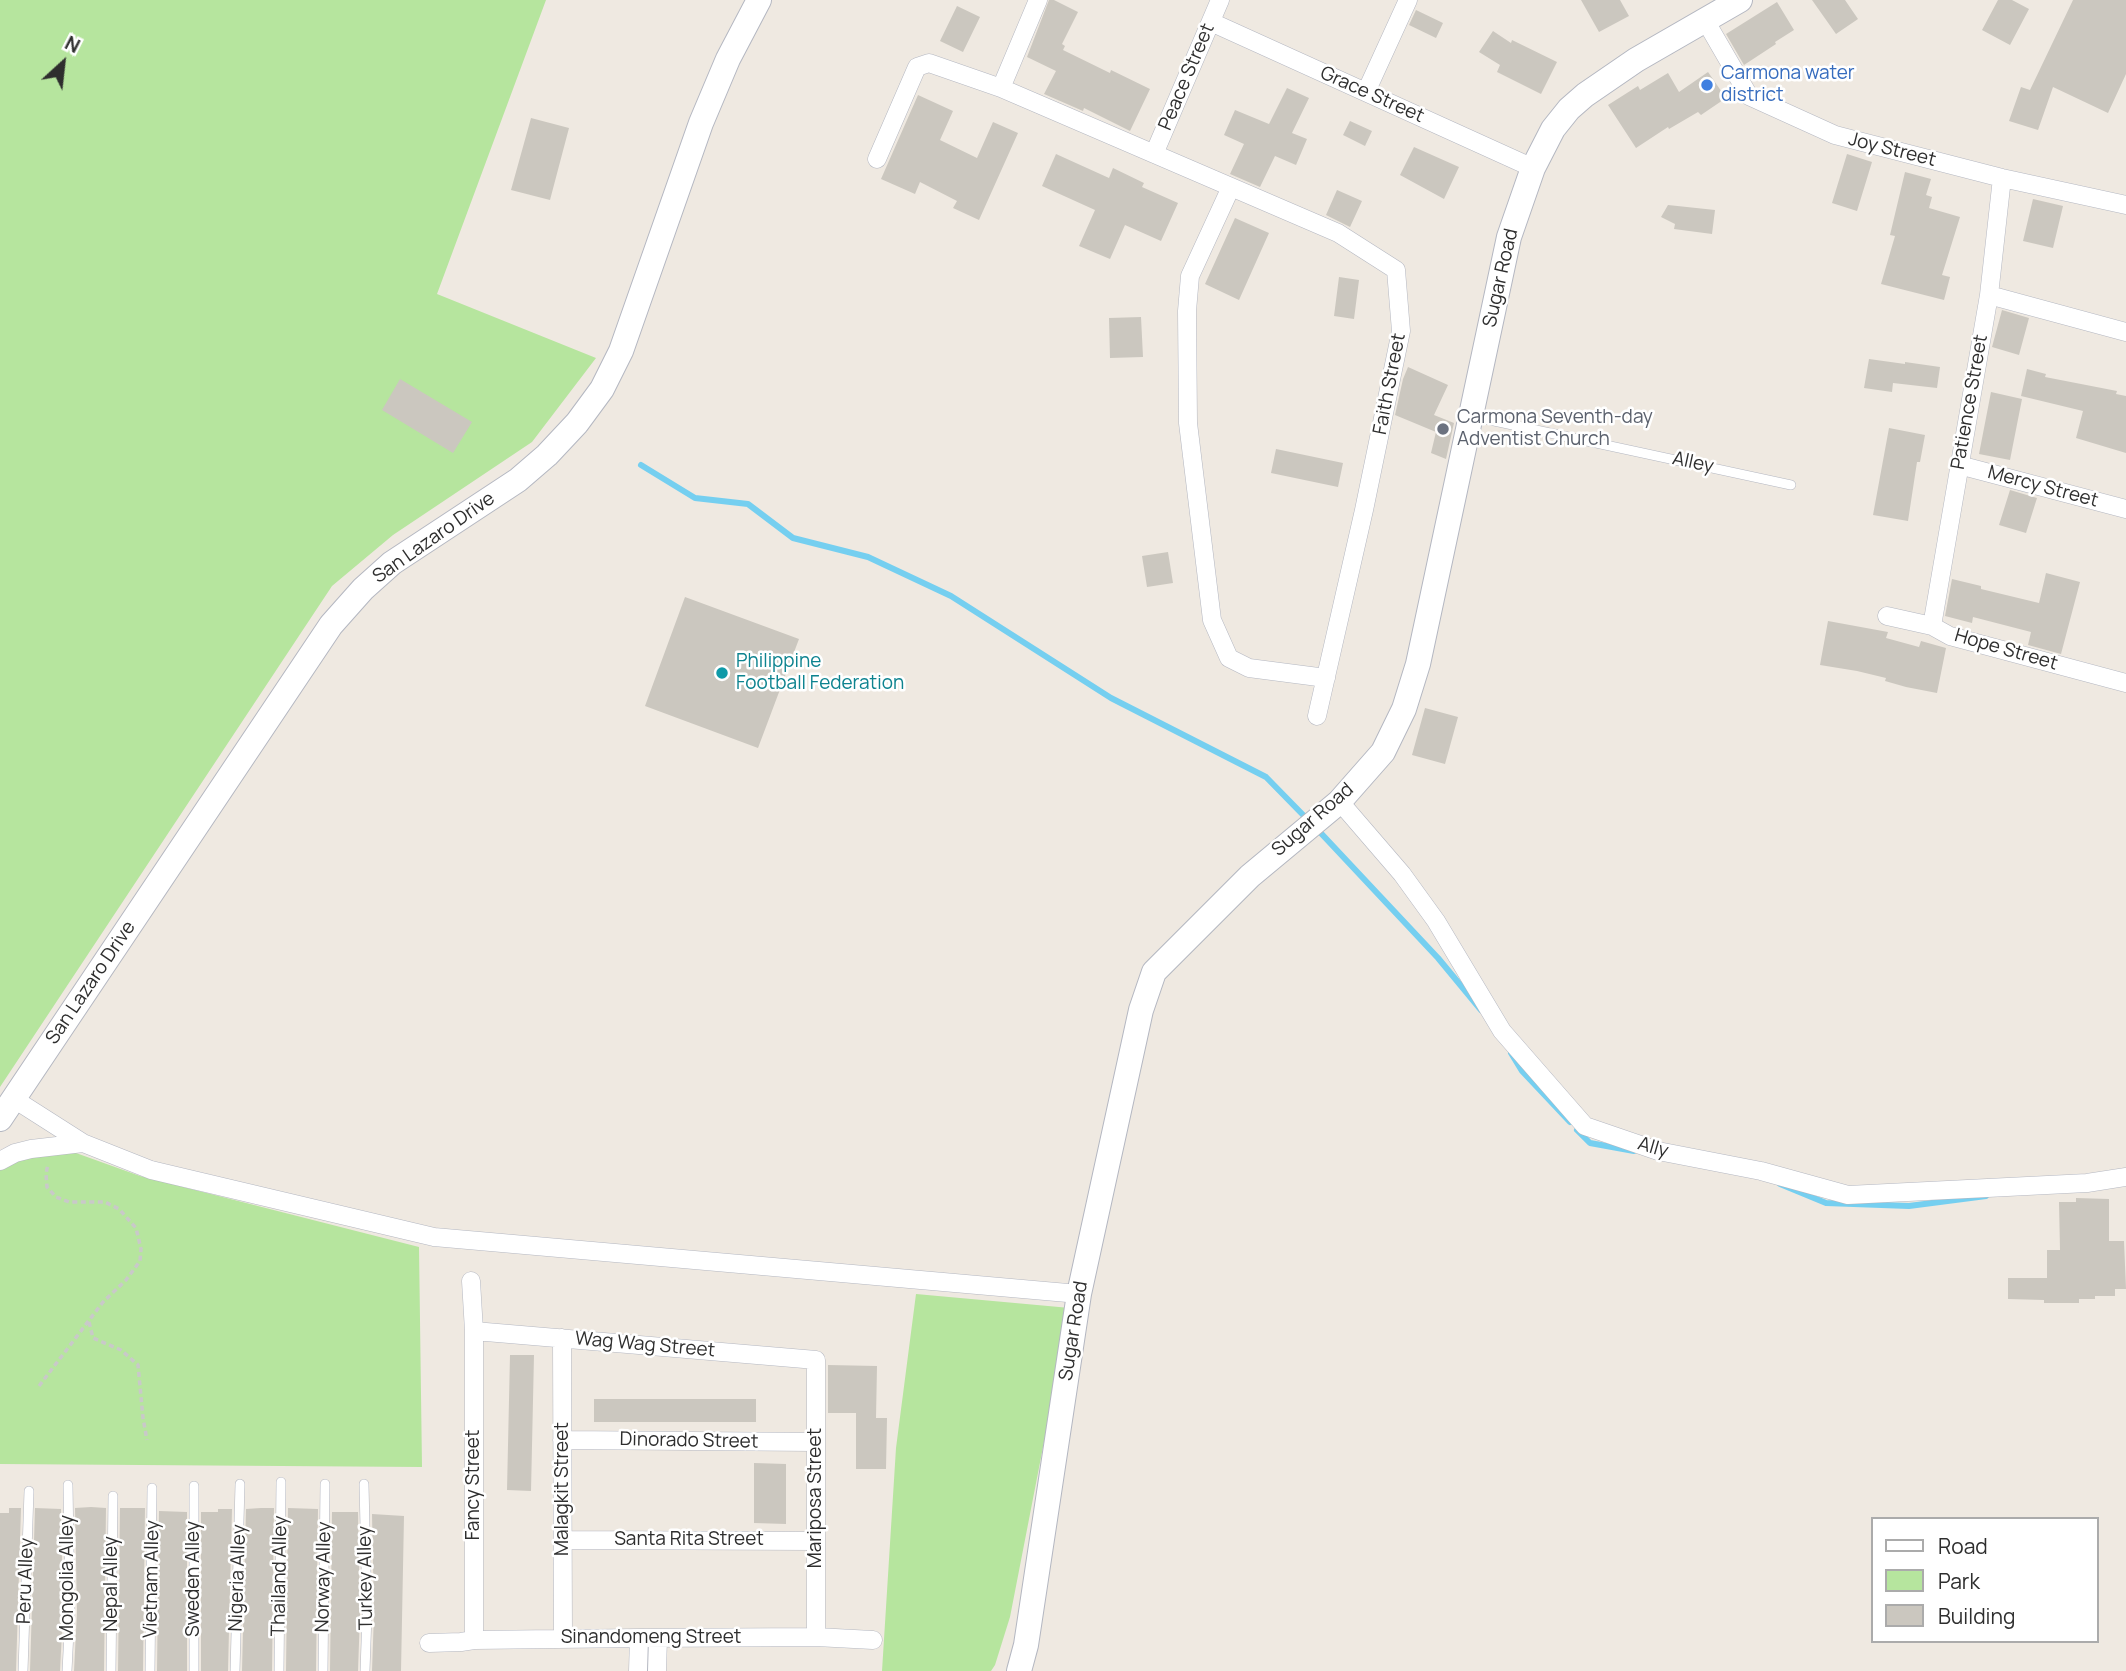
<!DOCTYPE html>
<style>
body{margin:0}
#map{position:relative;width:2126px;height:1671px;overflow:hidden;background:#efe9e1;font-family:Manrope,sans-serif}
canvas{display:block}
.legend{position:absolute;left:1871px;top:1517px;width:228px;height:126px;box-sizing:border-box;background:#fff;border:2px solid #ababab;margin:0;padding:9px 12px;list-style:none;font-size:21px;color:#2e2e2e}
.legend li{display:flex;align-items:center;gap:14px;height:35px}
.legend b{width:35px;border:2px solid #ababab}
.north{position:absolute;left:28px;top:28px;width:70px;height:70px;-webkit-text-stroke:5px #fff;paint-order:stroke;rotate:27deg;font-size:19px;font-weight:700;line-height:28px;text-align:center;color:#2e2e2e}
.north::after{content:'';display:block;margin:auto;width:24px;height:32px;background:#2e2e2e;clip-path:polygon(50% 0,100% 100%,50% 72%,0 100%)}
</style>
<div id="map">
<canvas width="2126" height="1671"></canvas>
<ul class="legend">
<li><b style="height:9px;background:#fff"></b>Road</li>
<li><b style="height:19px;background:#b6e59e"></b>Park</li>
<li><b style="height:19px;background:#cbc7bf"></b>Building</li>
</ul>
<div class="north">N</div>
</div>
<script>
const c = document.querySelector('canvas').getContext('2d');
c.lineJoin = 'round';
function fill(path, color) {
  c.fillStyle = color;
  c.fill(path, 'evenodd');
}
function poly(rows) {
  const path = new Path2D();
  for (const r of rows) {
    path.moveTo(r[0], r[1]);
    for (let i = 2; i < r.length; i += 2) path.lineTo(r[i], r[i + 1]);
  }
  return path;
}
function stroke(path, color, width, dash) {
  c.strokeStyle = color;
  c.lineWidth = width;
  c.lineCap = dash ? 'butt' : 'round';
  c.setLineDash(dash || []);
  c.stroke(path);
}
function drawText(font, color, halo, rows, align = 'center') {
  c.font = font + ' Manrope,sans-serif';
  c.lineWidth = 5;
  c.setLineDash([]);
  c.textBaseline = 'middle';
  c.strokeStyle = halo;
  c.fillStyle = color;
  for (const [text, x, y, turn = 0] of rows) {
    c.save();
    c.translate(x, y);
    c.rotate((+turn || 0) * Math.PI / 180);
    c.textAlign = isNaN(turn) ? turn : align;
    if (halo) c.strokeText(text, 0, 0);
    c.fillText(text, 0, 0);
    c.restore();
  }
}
const green = poly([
 [0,0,546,0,437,294,596,358,532,442,393,535,332,586,0,1087],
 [56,1152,76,1153,140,1176,419,1247,422,1467,0,1464,0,1167,19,1155],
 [916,1294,1070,1308,1010,1617,995,1665,991,1671,882,1671,896,1448]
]);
const stream = poly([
 [641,465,695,498,748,504,793,538,868,557,951,596,1111,698,1266,777,1309,821],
 [1317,829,1438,958,1481,1010],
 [1511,1053,1522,1071,1570,1122],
 [1577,1130,1590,1143,1634,1151],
 [1780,1184,1826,1203,1909,1206,1986,1196]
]);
const building = poly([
 [1049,0,1054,0,1078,12,1062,44,1065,46,1063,50,1110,73,1111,70,1150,89,1130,131,1084,108,1083,111,1044,94,1056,71,1027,57],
 [1581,0,1620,0,1629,16,1599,32],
 [1812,0,1845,0,1858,19,1836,34],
 [1998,0,2012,0,2029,9,2010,45,1982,30],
 [2073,0,2126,0,2126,74,2108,113,2053,87,2038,130,2009,121,2021,87,2030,90],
 [1777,2,1794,30,1775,42,1776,44,1744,65,1726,34],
 [957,6,980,17,963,52,940,41],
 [1416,10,1443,23,1436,38,1409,25],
 [1493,31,1511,43,1512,40,1557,62,1541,94,1497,72,1500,65,1479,52],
 [1708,72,1726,98,1701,115,1698,112,1669,129,1668,127,1636,148,1608,105,1638,86,1640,90,1668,73,1679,92],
 [1287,88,1309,98,1292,133,1307,139,1296,165,1275,156,1260,187,1230,174,1244,144,1224,135,1235,110,1269,124],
 [918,95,953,111,940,140,977,158,993,122,1018,133,979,220,953,208,957,201,920,182,915,194,881,179],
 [531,118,569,128,550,200,511,190],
 [1350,121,1372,131,1365,146,1343,135],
 [1414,147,1459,167,1444,199,1400,175],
 [1056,154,1109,178,1113,168,1144,183,1142,187,1178,203,1161,241,1125,225,1110,259,1079,246,1095,210,1042,186],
 [1847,154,1872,162,1857,211,1832,203],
 [1905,172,1931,179,1926,195,1932,197,1929,208,1960,217,1942,275,1950,277,1944,300,1881,284,1895,236,1890,235],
 [1337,190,1362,201,1350,227,1326,215],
 [2033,199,2063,206,2053,248,2023,241],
 [1668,205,1715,210,1712,234,1674,229,1675,224,1661,217],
 [1235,218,1269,233,1239,300,1205,284],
 [1339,277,1359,280,1354,319,1334,316],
 [2002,310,2029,318,2019,355,1992,347],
 [1141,317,1143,357,1110,358,1109,318],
 [1869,359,1905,364,1905,362,1940,367,1937,388,1893,383,1892,392,1864,388],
 [1408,367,1448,385,1434,415,1454,423,1446,459,1431,453,1436,432,1395,415,1403,379],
 [2027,369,2046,374,2045,377,2117,391,2116,394,2126,396,2126,453,2076,438,2083,411,2021,396],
 [400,379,472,422,453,453,382,410],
 [1991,392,2022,399,2010,460,1979,454],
 [1889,428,1925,435,1920,462,1917,462,1908,521,1873,515],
 [1276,449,1343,463,1338,487,1271,473],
 [2010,490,2037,498,2026,533,1999,525],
 [1168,552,1173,583,1147,587,1142,556],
 [2046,573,2080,582,2061,654,2028,645,2031,632,1973,617,1972,623,1945,616,1952,579,1981,586,1981,589,2039,603],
 [685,597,799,639,758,748,645,706],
 [1828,621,1888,632,1886,638,1919,647,1921,641,1946,648,1937,693,1906,687,1885,681,1886,678,1857,671,1820,665],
 [1425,708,1458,717,1445,764,1412,755],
 [2076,1198,2109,1199,2109,1241,2124,1241,2126,1289,2115,1289,2115,1296,2095,1296,2095,1299,2079,1299,2079,1303,2044,1303,2044,1300,2008,1299,2008,1278,2047,1278,2047,1250,2060,1250,2059,1202,2076,1202],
 [510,1355,534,1355,531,1491,507,1490],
 [828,1365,877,1366,876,1418,887,1418,886,1469,856,1469,856,1413,828,1413],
 [594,1399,756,1399,756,1422,594,1422],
 [754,1463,786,1464,786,1524,754,1523],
 [91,1507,106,1508,104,1671,74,1671,77,1612,75,1508],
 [9,1508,21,1508,16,1671,0,1671,0,1513,9,1513],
 [35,1508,61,1509,63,1612,60,1671,30,1671],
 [120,1508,145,1508,143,1671,118,1671],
 [261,1508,274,1508,272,1671,242,1671,246,1509],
 [288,1508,318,1509,316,1671,286,1671],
 [218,1509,232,1509,228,1671,201,1671,201,1512,218,1512],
 [159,1511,187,1512,187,1671,157,1671],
 [332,1512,358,1512,360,1614,358,1671,330,1671],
 [372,1514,404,1516,401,1671,372,1671,374,1614]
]);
const path = poly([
 [89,1322,93,1338,121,1350,138,1365,143,1418,147,1440],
 [39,1386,103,1302,126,1280,140,1261,141,1249,136,1228,119,1209,105,1202,69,1202,56,1197,47,1187,46,1174,48,1164]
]);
const lane = poly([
 [1471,416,1791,485],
 [364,1484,367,1614,365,1671],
 [194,1486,194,1671],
 [23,1671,29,1491],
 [67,1671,70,1612,68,1485],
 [111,1671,113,1496],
 [150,1671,152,1488],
 [235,1671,240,1484],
 [279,1671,281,1482],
 [323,1671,325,1484]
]);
const street = poly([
 [1705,20,1749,96,1835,135,2002,178,2126,205],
 [1211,22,1533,168],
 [1001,88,1038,0],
 [1366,92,1408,0],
 [1154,154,1220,0],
 [877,159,917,67,929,63,1001,88,1338,233,1396,270,1401,331,1364,510,1317,716],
 [1231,187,1190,276,1187,311,1188,423,1212,620,1229,658,1249,668,1326,678],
 [1989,295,2126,332],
 [1959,465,2126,509],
 [1887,616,1932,626,1950,636,2126,683],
 [1932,626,1989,295,2002,178],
 [1340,802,1402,874,1436,921,1502,1031,1585,1126,1658,1151,1761,1171,1848,1195,2087,1183,2126,1177],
 [14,1099,83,1143,151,1170,434,1237,1079,1294],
 [0,1161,15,1153,31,1149,83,1143],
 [471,1281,474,1331,474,1640],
 [474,1331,816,1360,816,1637],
 [562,1338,563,1639],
 [562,1440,816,1442],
 [563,1540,816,1541],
 [429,1643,461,1642,474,1640,639,1638,816,1637,873,1640],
 [638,1671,639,1638],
 [657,1671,658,1638]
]);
const secondary = poly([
 [0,1119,331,625,363,589,392,563,518,480,547,455,577,423,602,389,621,351,701,123,728,59,759,0],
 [1019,1671,1026,1645,1079,1294,1141,1010,1154,972,1250,876,1339,802,1383,752,1404,709,1418,664,1509,237,1533,168,1553,129,1569,109,1585,95,1636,60,1740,0]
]);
const markers = [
 [1707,85,7,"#3f7fe0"],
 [1443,429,7,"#6b7280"],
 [722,673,7,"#0f9aa8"]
];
const shopNames = [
 ["Carmona water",1721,74],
 ["district",1721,96]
];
const streetNames = [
 ["Peace Street",1187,77,-67],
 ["Grace Street",1372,95,24],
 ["Joy Street",1892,150,14],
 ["Sugar Road",1501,278,-77],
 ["Faith Street",1390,384,-79],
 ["Patience Street",1970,402,-80],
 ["Alley",1693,463,12],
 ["Mercy Street",2043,487,15],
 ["San Lazaro Drive",434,538,-35],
 ["Hope Street",2006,650,16],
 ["Sugar Road",1313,820,-41],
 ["San Lazaro Drive",91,983,-56],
 ["Ally",1653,1148,16],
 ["Sugar Road",1074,1331,-81],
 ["Wag Wag Street",645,1345,5],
 ["Dinorado Street",689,1441,1],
 ["Fancy Street",474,1485,-90],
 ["Malagkit Street",563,1489,-90],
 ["Mariposa Street",816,1498,-90],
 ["Santa Rita Street",689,1540],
 ["Thailand Alley",280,1576,-89],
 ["Norway Alley",324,1577,-89],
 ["Mongolia Alley",68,1578,-90],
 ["Nigeria Alley",238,1578,-88],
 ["Turkey Alley",366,1578,-91],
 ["Vietnam Alley",152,1579,-89],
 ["Sweden Alley",194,1579,-90],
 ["Peru Alley",26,1581,-88],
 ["Nepal Alley",112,1584,-90],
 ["Sinandomeng Street",651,1638]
];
const worshipNames = [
 ["Carmona Seventh-day",1457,418],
 ["Adventist Church",1457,440]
];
const cultureNames = [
 ["Philippine",736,662],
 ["Football Federation",736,684]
];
fill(green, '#b6e59e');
stroke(stream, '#75cff0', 6);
fill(building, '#cbc7bf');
stroke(lane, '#b4b7c1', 10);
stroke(street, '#b4b7c1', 19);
stroke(secondary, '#b4b7c1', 26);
stroke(path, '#c9c9c9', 3.5, [5, 3.5]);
stroke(lane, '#fff', 9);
stroke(street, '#fff', 18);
stroke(secondary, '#fff', 24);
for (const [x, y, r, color] of markers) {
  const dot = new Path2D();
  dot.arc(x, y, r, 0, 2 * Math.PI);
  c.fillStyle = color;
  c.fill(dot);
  stroke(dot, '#fff', 2.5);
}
drawText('19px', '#366cbe', '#fff', shopNames, 'left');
drawText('19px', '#2e2e2e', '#fff', streetNames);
drawText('19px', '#5b616d', '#fff', worshipNames, 'left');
drawText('19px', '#0d838f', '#fff', cultureNames, 'left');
</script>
